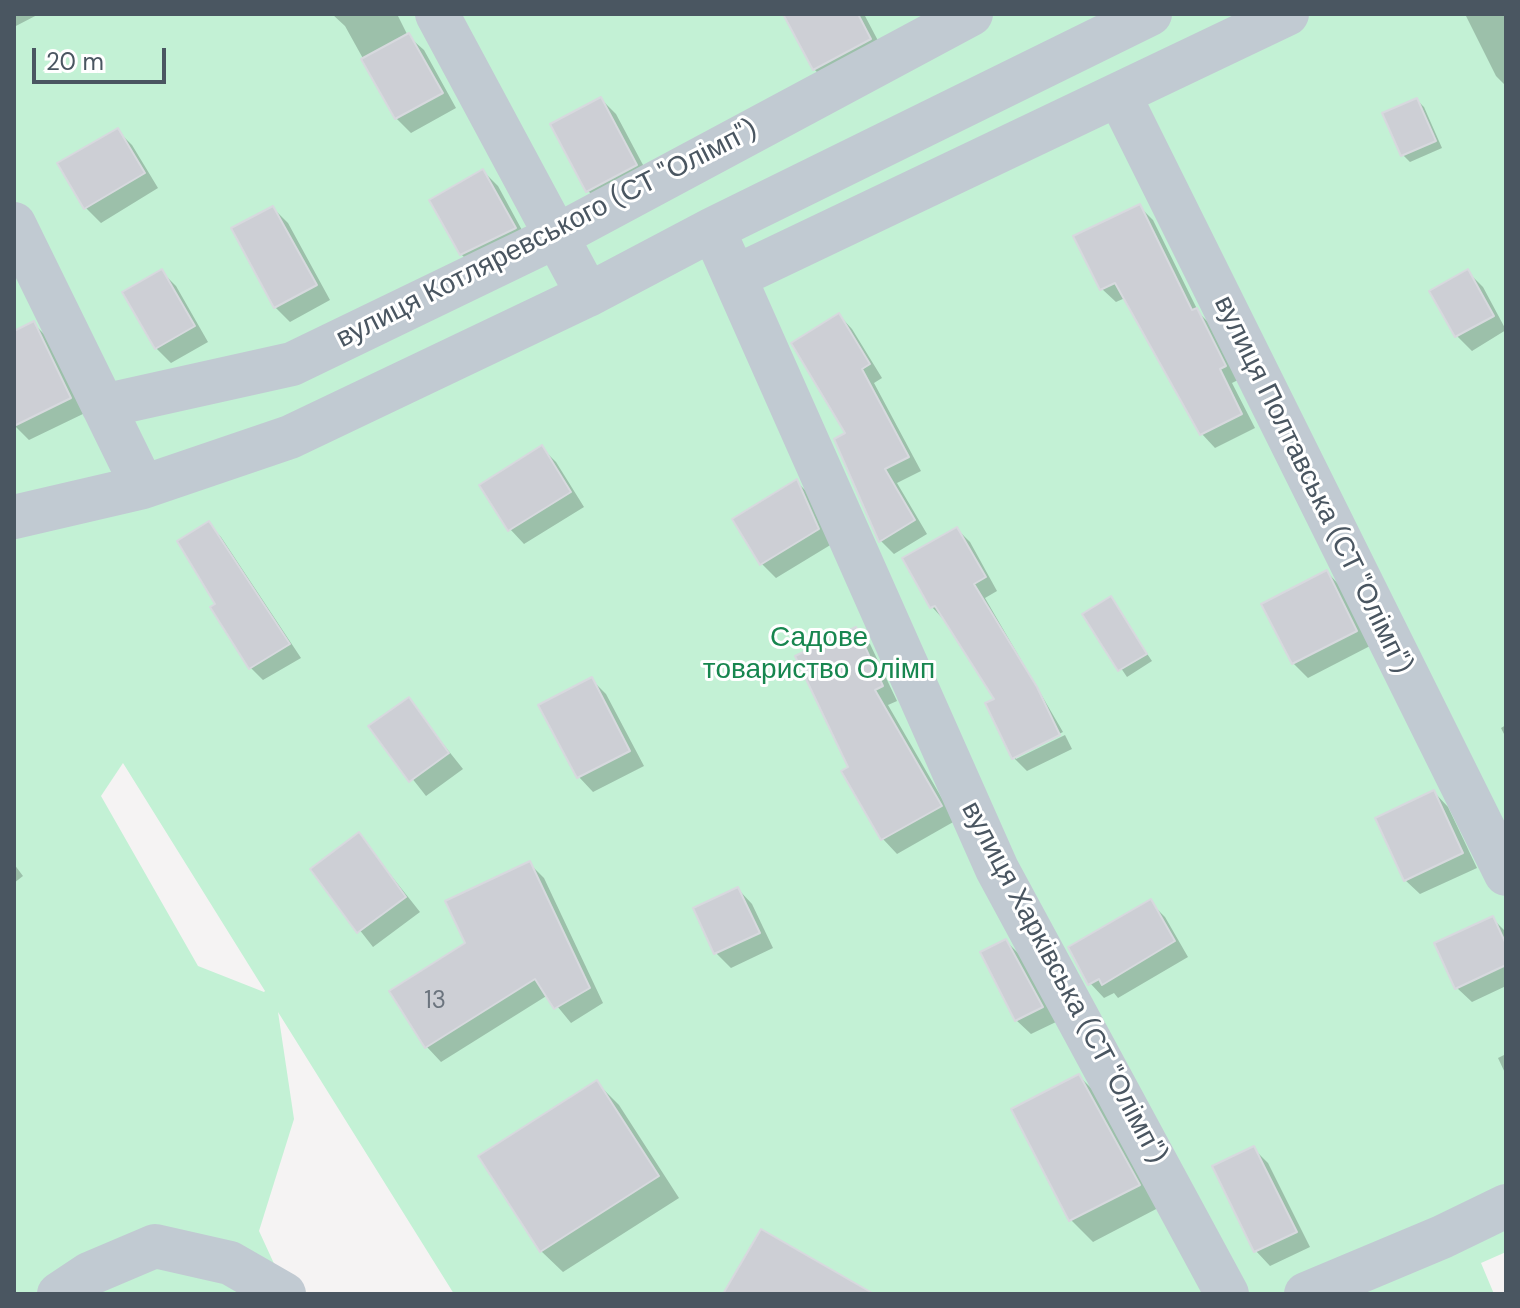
<!DOCTYPE html>
<meta charset="utf-8">
<style>
body{margin:0}
#map{position:relative;width:1520px;height:1308px;overflow:hidden;background:#f5f3f3;font-family:"DM Sans",sans-serif}
canvas{display:block}
.frame{position:absolute;inset:0;border:16px solid #4a5661;pointer-events:none}
.scale{position:absolute;left:32px;top:48px;width:134px;height:36px;box-sizing:border-box;border:4px solid #4a5661;border-top:0;padding-left:10px;font-size:24px;line-height:28px;white-space:nowrap;color:#4a5661;-webkit-text-stroke:6px #fff;paint-order:stroke}
</style>
<div id="map">
<canvas width="1520" height="1308"></canvas>
<div class="frame"></div>
<div class="scale">20 m</div>
</div>
<script>
const c = document.querySelector('canvas').getContext('2d');
c.lineJoin = 'round';
function fill(path, color) {
  c.fillStyle = color;
  c.fill(path, 'evenodd');
}
function poly(rows) {
  const path = new Path2D();
  for (const r of rows) {
    path.moveTo(r[0], r[1]);
    for (let i = 2; i < r.length; i += 2) path.lineTo(r[i], r[i + 1]);
  }
  return path;
}
function stroke(path, color, width, dash) {
  c.strokeStyle = color;
  c.lineWidth = width;
  c.lineCap = dash ? 'butt' : 'round';
  c.setLineDash(dash || []);
  c.stroke(path);
}
function drawText(font, color, halo, rows, align = 'center') {
  c.font = font + ' "DM Sans",sans-serif';
  c.lineWidth = 6;
  c.setLineDash([]);
  c.textBaseline = 'middle';
  c.strokeStyle = halo;
  c.fillStyle = color;
  for (const [text, x, y, turn = 0] of rows) {
    c.save();
    c.translate(x, y);
    c.rotate((+turn || 0) * Math.PI / 180);
    c.textAlign = isNaN(turn) ? turn : align;
    if (halo) c.strokeText(text, 0, 0);
    c.fillText(text, 0, 0);
    c.restore();
  }
}
const green = poly([
 [14,14,1506,14,1506,1252,1481,1263,1494,1294,454,1294,278,1012,294,1119,259,1231,288,1294,14,1294],
 [123,763,265,991,264,992,198,966,101,796]
]);
const shadow = poly([
 [14,14,39,14,14,27],
 [332,14,397,14,408,36,424,50,456,108,411,133,396,118,345,26],
 [864,14,885,54,829,84,814,69,786,15],
 [1465,14,1506,14,1506,86,1496,76],
 [601,99,616,114,651,180,603,205,588,191],
 [1417,100,1424,107,1442,148,1410,162,1403,155],
 [117,130,132,145,158,188,101,223,86,208,60,164],
 [483,171,498,186,529,243,476,269,461,254],
 [1139,206,1153,220,1199,313,1210,324,1238,380,1232,383,1255,428,1215,448,1202,434,1125,298,1116,302,1102,289],
 [273,208,288,223,330,300,290,322,275,307],
 [162,272,176,286,208,342,171,363,156,348],
 [1468,272,1483,287,1506,330,1472,351,1457,336,1432,292],
 [839,315,852,329,882,378,874,383,921,471,897,483,927,534,894,554,881,541,847,434],
 [33,323,48,338,85,413,29,440,14,425,14,333],
 [542,448,556,462,584,507,524,544,510,529],
 [796,481,811,496,832,544,776,578,762,564],
 [209,524,221,537,301,658,263,680,251,668,218,605],
 [957,529,970,542,997,591,985,598,1063,732,1016,755,1016,759,1065,735,1072,749,1027,771,1014,758,997,700,944,620,932,607],
 [1327,572,1341,587,1370,646,1308,678,1293,663],
 [1110,599,1152,661,1127,677,1085,615],
 [855,629,870,644,897,701,888,705,955,821,897,854,883,839,844,772,851,768],
 [591,679,606,694,644,766,593,792,579,777,541,706],
 [408,700,463,769,426,796,371,726],
 [1506,725,1506,738,1501,728],
 [1434,792,1448,807,1477,868,1420,894,1405,880],
 [359,835,420,912,373,947,312,869],
 [14,864,23,876,14,883],
 [530,864,544,878,603,1003,571,1023,548,995,441,1062,427,1047,392,992,468,944],
 [738,889,752,904,773,948,731,968,716,953],
 [1150,902,1165,917,1188,957,1118,998,1114,993,1104,998,1090,983],
 [1492,918,1506,932,1506,986,1472,1002,1457,988],
 [1006,941,1021,956,1056,1022,1031,1034,1016,1020],
 [1506,1054,1506,1075,1498,1058],
 [1079,1076,1101,1098,1160,1207,1093,1242,1071,1220,1014,1110],
 [597,1083,619,1105,679,1198,563,1272,541,1251],
 [1254,1149,1268,1163,1310,1247,1270,1266,1256,1251,1214,1167]
]);
const building = poly([
 [783,14,858,14,871,39,813,70,783,14],
 [409,33,443,93,395,119,361,59,409,33],
 [601,97,637,165,586,192,550,124,601,97],
 [1417,98,1436,141,1401,156,1382,113,1417,98],
 [118,128,145,173,84,209,57,163,118,128],
 [483,169,516,228,460,255,429,200,483,169],
 [1140,204,1192,310,1197,308,1226,366,1220,369,1242,414,1200,435,1115,283,1100,290,1073,236,1140,204],
 [273,206,317,285,274,308,231,228,273,206],
 [162,269,195,326,155,349,122,292,162,269],
 [1468,269,1494,316,1455,337,1429,291,1468,269],
 [839,313,870,364,862,369,909,457,885,469,915,520,879,542,834,439,845,433,791,343,839,313],
 [34,321,71,398,14,426,14,331,34,321],
 [542,445,571,492,508,531,479,485,542,445],
 [797,479,819,529,760,565,732,519,797,479],
 [209,521,290,644,249,669,210,607,215,604,177,541,209,521],
 [957,527,986,577,974,584,1037,687,1060,735,1012,759,985,703,994,699,935,606,930,608,902,558,957,527],
 [1327,570,1357,631,1292,664,1261,604,1327,570],
 [1111,596,1147,654,1118,671,1082,614,1111,596],
 [856,627,883,686,875,690,942,806,881,840,841,771,848,767,795,656,856,627],
 [592,677,630,751,577,778,538,705,592,677],
 [409,697,449,753,409,782,368,726,409,697],
 [1434,790,1463,853,1404,881,1375,818,1434,790],
 [359,832,406,897,357,933,310,869,359,832],
 [530,861,590,988,554,1009,535,979,425,1048,389,991,465,943,445,901,530,861],
 [738,887,760,933,714,954,693,908,738,887],
 [1151,899,1175,941,1102,985,1099,979,1088,985,1068,947,1151,899],
 [1493,916,1506,944,1506,965,1455,989,1434,943,1493,916],
 [1006,939,1043,1007,1015,1021,980,952,1006,939],
 [1079,1074,1140,1185,1069,1221,1011,1109,1079,1074],
 [597,1080,659,1176,540,1252,478,1156,597,1080],
 [1254,1146,1297,1232,1254,1252,1212,1166,1254,1146],
 [761,1229,874,1294,723,1294,761,1229]
]);
const minor = poly([
 [437,14,588,295],
 [1119,95,1506,874],
 [14,224,143,487],
 [713,229,997,869,1227,1294],
 [735,277,1287,14],
 [103,406,292,364,557,236,971,14],
 [14,517,143,487,290,437,588,295,713,229,1150,14],
 [59,1294,89,1274,155,1246,230,1263,284,1294],
 [1306,1294,1442,1237,1506,1206]
]);
const numberNames = [
 ["13",435,1002]
];
const streetNames = [
 ["вулиця Котляревського (СТ \"Олімп\")",547,235,-27],
 ["вулиця Полтавська (СТ \"Олімп\")",1312,485,64],
 ["вулиця Харківська (СТ \"Олімп\")",1063,983,62]
];
const parkNames = [
 ["Садове",819,639],
 ["товариство Олімп",819,671]
];
fill(green, '#c3f1d5');
fill(shadow, '#0003');
fill(building, '#cdcfd5');
stroke(building, '#d7d9de', 2);
stroke(minor, '#c1cad2', 44);
drawText('24px', '#6b747e', null, numberNames);
drawText('28px', '#4a5661', '#fff', streetNames);
drawText('28px', '#17864f', '#fff', parkNames);
</script>
